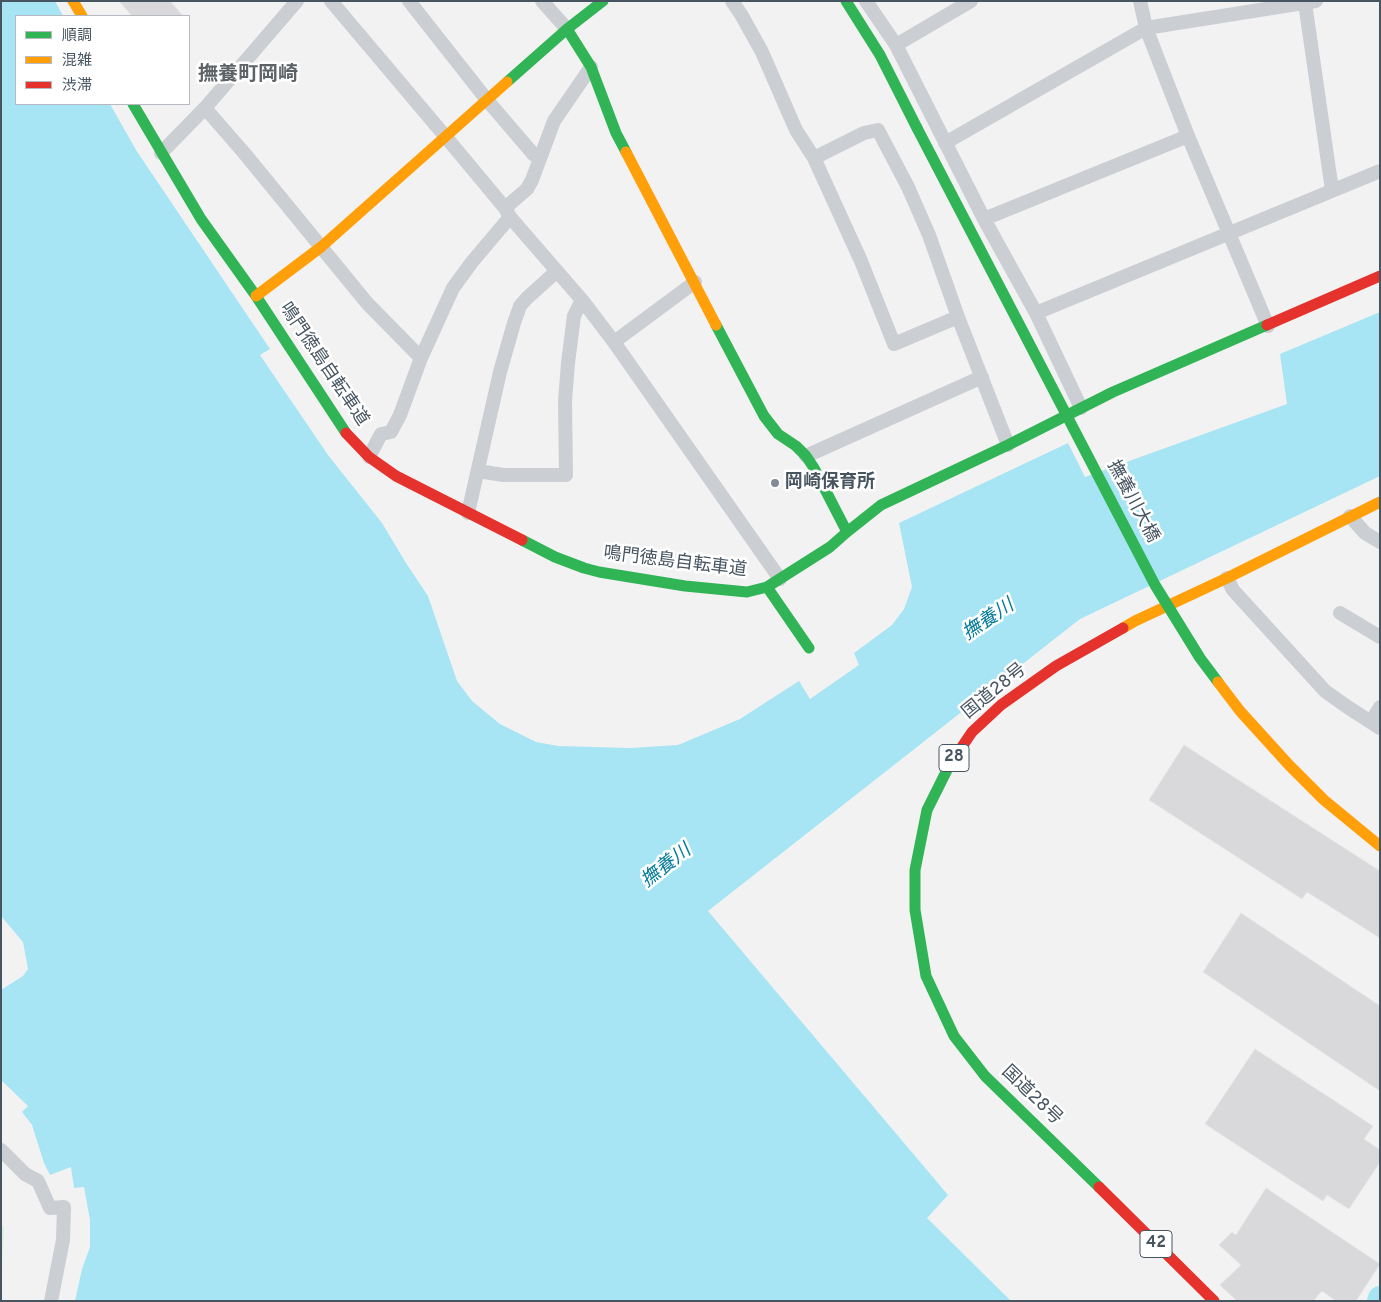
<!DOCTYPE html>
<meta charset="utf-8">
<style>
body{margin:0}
#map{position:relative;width:1381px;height:1302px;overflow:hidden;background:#f3f2f2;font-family:Overpass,"Noto Sans JP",sans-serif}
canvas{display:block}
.frame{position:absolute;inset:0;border:2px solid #475561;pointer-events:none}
.legend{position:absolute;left:15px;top:15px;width:175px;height:90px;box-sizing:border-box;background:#fff;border:1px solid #b5bbc0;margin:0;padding:6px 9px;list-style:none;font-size:15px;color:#475561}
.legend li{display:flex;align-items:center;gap:10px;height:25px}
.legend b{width:25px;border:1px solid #b5bbc0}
</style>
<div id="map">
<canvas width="1381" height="1302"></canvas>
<div class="frame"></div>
<ul class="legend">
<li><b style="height:6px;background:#30b455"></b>順調</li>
<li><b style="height:6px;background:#ff9f0a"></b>混雑</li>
<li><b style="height:6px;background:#e5322d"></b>渋滞</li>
</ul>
</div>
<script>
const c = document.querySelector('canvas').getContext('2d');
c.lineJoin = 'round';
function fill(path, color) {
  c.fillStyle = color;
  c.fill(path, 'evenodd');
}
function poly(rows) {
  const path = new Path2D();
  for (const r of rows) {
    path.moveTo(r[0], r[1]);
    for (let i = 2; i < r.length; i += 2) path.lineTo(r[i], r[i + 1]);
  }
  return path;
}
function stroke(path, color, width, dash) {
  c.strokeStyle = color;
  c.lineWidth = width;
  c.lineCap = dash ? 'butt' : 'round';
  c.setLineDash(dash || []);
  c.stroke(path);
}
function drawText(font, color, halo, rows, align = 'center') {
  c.font = font + ' Overpass,"Noto Sans JP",sans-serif';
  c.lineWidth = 5;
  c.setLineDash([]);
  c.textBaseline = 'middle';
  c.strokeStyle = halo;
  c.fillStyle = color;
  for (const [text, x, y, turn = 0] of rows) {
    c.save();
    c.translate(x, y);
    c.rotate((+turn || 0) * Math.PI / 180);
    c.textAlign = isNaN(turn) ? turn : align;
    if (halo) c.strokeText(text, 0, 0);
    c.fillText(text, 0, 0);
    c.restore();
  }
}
const green = poly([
 [1,1224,4,1228,1,1289]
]);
const water = poly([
 [1,1,55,1,63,16,16,16,16,104,110,104,136,150,270,349,260,355,328,455,382,523,406,563,428,596,457,681,472,701,500,724,536,742,558,746,630,748,678,745,740,719,799,681,810,699,859,665,854,653,892,625,904,609,912,587,899,523,1068,443,1085,477,1287,404,1280,354,1380,312,1380,476,1080,619,708,911,948,1195,927,1218,1011,1301,75,1301,82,1269,90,1247,90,1220,84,1187,74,1188,71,1167,50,1175,44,1163,32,1125,22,1112,28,1106,1,1080,1,990,23,976,28,969,23,942,1,916]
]);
const river = poly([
 [1379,1301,1380,1298]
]);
const building = poly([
 [119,1,170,1,183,16,132,16,119,1],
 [1184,745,1380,871,1380,938,1307,892,1302,899,1149,800,1184,745],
 [1241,913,1380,1006,1380,1091,1203,972,1241,913],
 [1255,1049,1373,1126,1364,1139,1380,1150,1380,1162,1349,1209,1327,1195,1323,1201,1205,1124,1255,1049],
 [1266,1188,1380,1264,1356,1301,1336,1301,1322,1291,1313,1301,1237,1301,1220,1285,1241,1265,1219,1245,1232,1232,1236,1235,1266,1188]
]);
const street = poly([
 [331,1,445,136,505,208,510,217,582,300,614,342,780,579],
 [409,1,487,100,534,155,541,156],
 [542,1,567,29],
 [732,1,742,16,762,52,796,130,814,158,861,261,894,344,958,317],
 [866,1,896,45,984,219,1036,313,1081,408],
 [1140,1,1146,28,1188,136,1268,326],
 [1305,3,1332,190],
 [896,45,971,1],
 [205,108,245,154,367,303,421,358],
 [945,143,1146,28,1316,1],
 [161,153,205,108,297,1],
 [814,158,864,133,878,130,908,187,929,235,958,317,1008,445],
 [505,208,527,189,532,180,554,121,591,67],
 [984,219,1188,136],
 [1036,313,1380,171],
 [614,342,695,282],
 [806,456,982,377],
 [369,457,381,434,391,432,400,415,421,358,453,288,472,262,510,217],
 [478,471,503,475,566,475,565,401,568,363,574,316,582,300],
 [468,513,500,372,514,323,520,306,527,298,557,271],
 [1350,516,1365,533,1380,542],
 [1227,578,1233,590,1325,691,1346,706,1380,728],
 [1340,613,1380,637],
 [1371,722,1380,707],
 [1,1150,25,1174,38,1181,50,1208,64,1207,63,1240,51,1301]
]);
const fast = poly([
 [603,1,567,29,591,67,616,133,626,152],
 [846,1,880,55,917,128],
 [507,82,567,29],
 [133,104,201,219,256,296,346,433],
 [847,532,881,505,1008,445,1113,392,1267,325],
 [522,540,555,557,584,568,599,572,685,586,747,592,767,587,830,547,847,532,814,468,806,456,796,446,778,434,764,416,716,325],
 [767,587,809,648],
 [949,766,927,810,915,870,915,910,926,976,954,1036,985,1076,1099,1187]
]);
const slow = poly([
 [73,1,82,16],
 [626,152,716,325],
 [256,296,321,247,507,82],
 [1123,628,1135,621,1227,578,1380,502]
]);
const jam = poly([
 [1267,325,1380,276],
 [346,433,369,457,396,476,522,540],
 [949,766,972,732,1001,705,1056,666,1123,628],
 [1099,1187,1214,1301]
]);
const fastBridge = poly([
 [917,128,1155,585,1200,658,1218,682]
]);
const slowBridge = poly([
 [1218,682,1240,711,1289,765,1324,800,1380,846]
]);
const markers = [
 [775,483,5,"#838c94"]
];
const shields = [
 [954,758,30],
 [1156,1244,32]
];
const shieldNames = [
 ["28",954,758],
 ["42",1156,1244]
];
const streetNames = [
 ["鳴門徳島自転車道",323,365,56],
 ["撫養川大橋",1132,502,62],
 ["鳴門徳島自転車道",675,563,7],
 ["国道28号",995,692,-39],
 ["国道28号",1031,1096,44]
];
const poiNames = [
 ["岡崎保育所",785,483]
];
const waterNames = [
 ["撫養川",989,621,-34],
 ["撫養川",667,867,-38]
];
const quarterNames = [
 ["撫養町岡崎",248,76]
];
fill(green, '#d5f3e0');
fill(water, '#a7e5f4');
stroke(river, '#a7e5f4', 24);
fill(building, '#d9d9db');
stroke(building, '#e4e4e5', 1);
stroke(street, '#cbced2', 14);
stroke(fast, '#30b455', 11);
stroke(slow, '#ff9f0a', 11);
stroke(jam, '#e5322d', 11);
stroke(fastBridge, '#30b455', 11);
stroke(slowBridge, '#ff9f0a', 11);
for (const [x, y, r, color] of markers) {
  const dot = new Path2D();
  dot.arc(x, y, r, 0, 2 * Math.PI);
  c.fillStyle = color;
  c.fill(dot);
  stroke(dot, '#fff', 2);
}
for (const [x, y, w] of shields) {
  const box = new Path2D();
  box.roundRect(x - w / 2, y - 13.5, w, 27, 4);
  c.fillStyle = '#fff';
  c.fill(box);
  stroke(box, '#475561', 1);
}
drawText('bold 16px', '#475561', null, shieldNames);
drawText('18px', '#475561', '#fff', streetNames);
drawText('bold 18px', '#475561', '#fff', poiNames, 'left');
drawText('italic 19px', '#037b99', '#fff', waterNames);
drawText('bold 20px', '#5d6267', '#fff', quarterNames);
</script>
